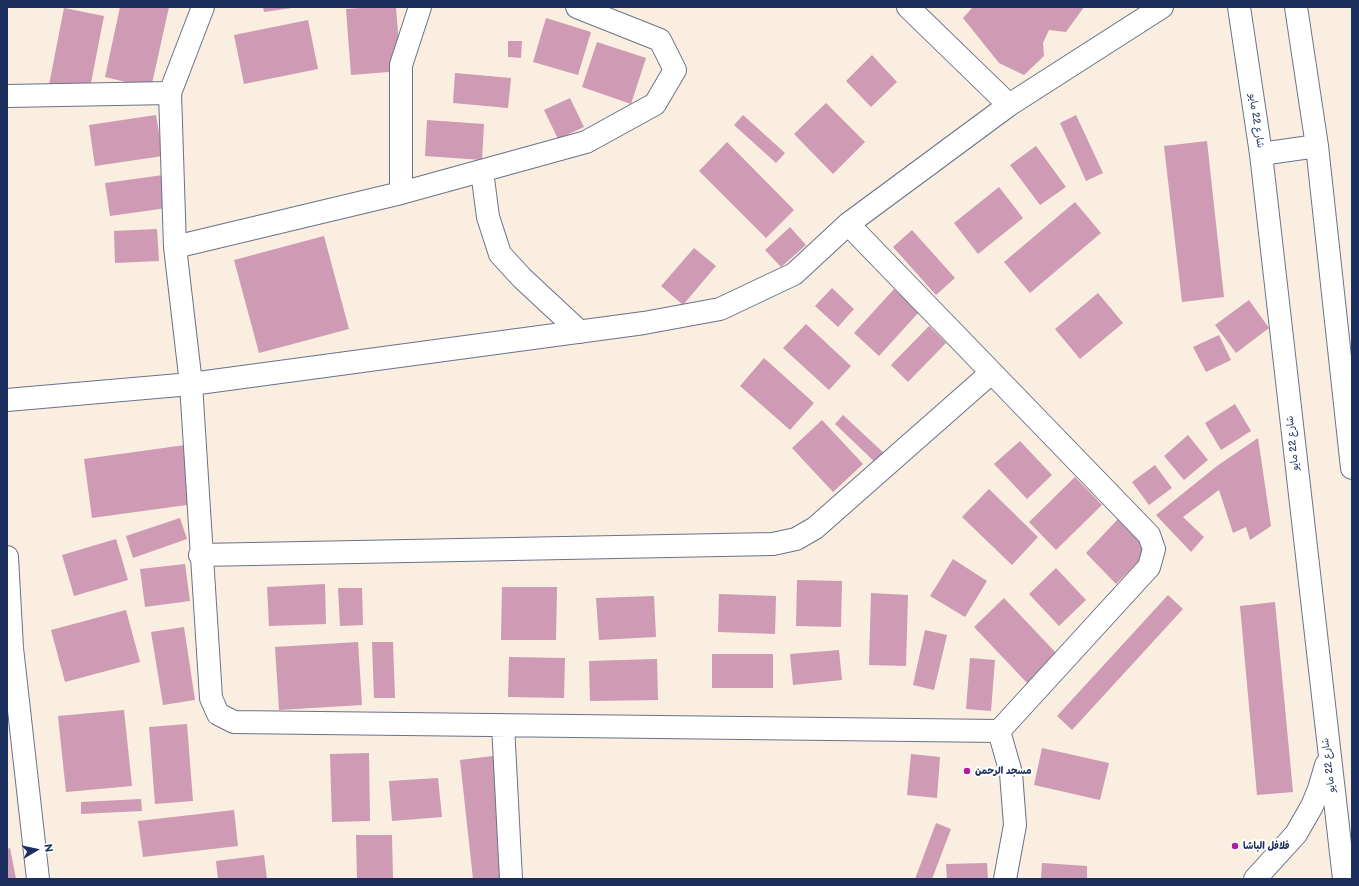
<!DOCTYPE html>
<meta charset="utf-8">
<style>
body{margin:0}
#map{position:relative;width:1359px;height:886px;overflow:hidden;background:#f9eedf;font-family:"Balsamiq Sans",sans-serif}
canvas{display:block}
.frame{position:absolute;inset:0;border:8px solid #1b2f5e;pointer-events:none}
.north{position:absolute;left:16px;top:830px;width:40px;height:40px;-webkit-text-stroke:3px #fff;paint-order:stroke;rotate:81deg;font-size:11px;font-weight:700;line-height:16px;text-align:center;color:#1b2f5e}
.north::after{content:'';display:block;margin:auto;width:14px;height:18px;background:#1b2f5e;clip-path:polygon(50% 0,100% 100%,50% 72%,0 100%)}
</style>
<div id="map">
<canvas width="1359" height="886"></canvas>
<div class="frame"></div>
<div class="north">N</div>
</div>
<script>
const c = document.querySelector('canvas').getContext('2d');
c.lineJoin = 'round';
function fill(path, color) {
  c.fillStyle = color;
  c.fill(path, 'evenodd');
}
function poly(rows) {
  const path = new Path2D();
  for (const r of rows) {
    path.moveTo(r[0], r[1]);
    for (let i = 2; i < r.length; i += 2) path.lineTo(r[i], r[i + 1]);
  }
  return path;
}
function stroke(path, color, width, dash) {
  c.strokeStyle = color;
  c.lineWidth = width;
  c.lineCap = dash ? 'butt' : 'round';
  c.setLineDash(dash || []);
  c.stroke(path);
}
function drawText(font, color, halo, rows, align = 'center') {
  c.font = font + ' "Balsamiq Sans","Playpen Sans Arabic",sans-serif';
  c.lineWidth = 4;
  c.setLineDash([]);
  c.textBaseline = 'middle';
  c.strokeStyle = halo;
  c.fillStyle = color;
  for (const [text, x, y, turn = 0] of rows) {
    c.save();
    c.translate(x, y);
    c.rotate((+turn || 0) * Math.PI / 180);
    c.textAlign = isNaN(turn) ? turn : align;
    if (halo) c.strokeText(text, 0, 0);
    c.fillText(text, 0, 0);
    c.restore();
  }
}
const building = poly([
 [120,7,169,7,151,88,105,77],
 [263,7,291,7,292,8,264,12],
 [376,7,396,7,401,71,351,75,346,9],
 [973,7,1084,7,1066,32,1049,30,1043,43,1044,56,1024,75,999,63,963,18],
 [64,8,104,16,89,93,49,85],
 [546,18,591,32,578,75,533,62],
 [308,20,318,69,244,84,234,35],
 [508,41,522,41,521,58,508,57],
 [597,42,646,58,631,104,582,87],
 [872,55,897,82,871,107,846,81],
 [455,73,511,78,508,108,453,103],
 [570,98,584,127,558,139,544,110],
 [826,103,865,142,833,174,794,134],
 [156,115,163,156,95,166,89,125],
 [743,115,785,153,776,163,734,125],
 [1076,115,1103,173,1086,181,1060,123],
 [427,120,484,124,482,160,425,156],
 [1207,141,1224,297,1182,302,1164,146],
 [727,142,794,210,766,238,699,171],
 [1036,146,1066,187,1040,205,1010,165],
 [163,175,167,208,110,216,105,183],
 [999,187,1023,218,978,254,954,223],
 [1075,202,1101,233,1030,293,1004,262],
 [790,227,806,245,781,267,765,250],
 [157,229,159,261,115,263,114,231],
 [912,230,955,278,936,295,893,247],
 [324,236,349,329,259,353,234,260],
 [694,248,716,266,683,305,661,286],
 [832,288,854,309,838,327,815,306],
 [894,289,919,312,879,356,854,333],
 [1098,293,1123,323,1080,359,1055,329],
 [1249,300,1269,328,1236,353,1215,325],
 [806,324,851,366,829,390,783,348],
 [929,326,946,343,908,382,891,365],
 [1219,335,1231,360,1206,372,1193,347],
 [764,358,814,403,790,430,740,386],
 [1235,404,1251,431,1221,450,1205,423],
 [843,415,887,456,878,465,835,424],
 [822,420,863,464,833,492,792,448],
 [1188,435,1208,460,1184,480,1164,456],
 [1258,438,1271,526,1250,540,1246,527,1233,533,1219,490,1183,517,1204,537,1191,552,1156,515,1217,466],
 [1020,441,1052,475,1027,499,994,464],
 [185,445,194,504,92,518,84,459],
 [1155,465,1172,488,1149,505,1132,482],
 [1075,477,1102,505,1056,550,1029,522],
 [989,489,1038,537,1012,565,962,517],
 [180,518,187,539,133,558,126,536],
 [1118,519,1150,550,1116,584,1086,553],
 [116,539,128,580,74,596,62,555],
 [953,559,987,581,965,617,930,596],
 [185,564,190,601,145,607,140,569],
 [1056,568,1086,600,1059,626,1029,594],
 [797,580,842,581,841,627,796,626],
 [325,584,326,624,269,626,267,587],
 [502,587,557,587,556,640,501,640],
 [338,588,362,588,363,625,340,626],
 [871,593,908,595,906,666,869,665],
 [719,594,776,596,775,634,718,632],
 [1168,595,1183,609,1072,730,1057,716],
 [654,596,656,637,599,640,596,598],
 [1004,598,1058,655,1028,684,974,627],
 [1275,602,1293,792,1257,795,1240,606],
 [126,610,140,662,65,682,51,630],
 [184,627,195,700,163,705,151,632],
 [925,630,947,635,934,690,913,685],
 [358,642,362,705,279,710,275,647],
 [372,642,393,642,395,698,374,698],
 [839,650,842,680,793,685,790,654],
 [712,654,773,654,773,688,712,688],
 [509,657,565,658,564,698,508,697],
 [970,658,995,660,991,711,966,709],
 [657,659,658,700,590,701,589,661],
 [124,710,132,786,66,792,58,716],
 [187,724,193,801,155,804,149,727],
 [1042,748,1109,763,1100,800,1034,785],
 [369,753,370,821,332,822,330,754],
 [911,754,940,757,937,798,907,795],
 [493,756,506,879,473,879,460,760],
 [438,778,442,817,392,821,389,781],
 [141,799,142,811,81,814,81,802],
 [234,810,238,846,143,857,138,821],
 [936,823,951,829,932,879,915,879],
 [356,835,392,835,393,879,357,879],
 [10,848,16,879,7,879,7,849],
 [264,855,267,879,218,879,216,861],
 [987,863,988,879,947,879,946,864],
 [1042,863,1087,866,1087,879,1041,879]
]);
const minor = poly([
 [203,7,170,93,175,247,191,384,211,698,218,714,234,722,999,731,1149,567,1154,549,1149,535,848,224],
 [908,7,1009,105],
 [7,96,170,93],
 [482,171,488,217,500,254,522,278,580,332],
 [401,193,401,65,420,7],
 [175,247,401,193,586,142,655,104,675,70,660,40,577,7],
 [7,400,191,384,644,323,720,309,794,274,848,224,1009,105,1162,7],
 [200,555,773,544,796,539,815,528,991,373],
 [7,557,12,648,38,879],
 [503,725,511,879],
 [999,731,1011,773,1015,825,1005,879]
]);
const major = poly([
 [1239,7,1261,154,1344,879],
 [1296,7,1317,146,1352,468],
 [1261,154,1317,146],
 [1255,879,1296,834,1312,806,1319,789,1326,765]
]);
const markers = [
 [967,771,4,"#b5179e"],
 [1235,846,4,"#b5179e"]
];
const streetNames = [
 ["شارع 22 مايو",1256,121,81],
 ["شارع 22 مايو",1293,443,-96],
 ["شارع 22 مايو",1329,765,-97]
];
const poiNames = [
 ["مسجد الرحمن",975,771],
 ["فلافل الباشا",1243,846]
];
fill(building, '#ce9ab4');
stroke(minor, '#69728b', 24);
stroke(major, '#69728b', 24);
stroke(minor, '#fff', 22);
stroke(major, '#fff', 22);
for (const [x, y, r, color] of markers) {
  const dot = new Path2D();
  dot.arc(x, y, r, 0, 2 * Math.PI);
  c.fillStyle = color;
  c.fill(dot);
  stroke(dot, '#fff', 1.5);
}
drawText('10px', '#1b2f5e', '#fff', streetNames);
drawText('bold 10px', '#1b2f5e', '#fff', poiNames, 'left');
</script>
